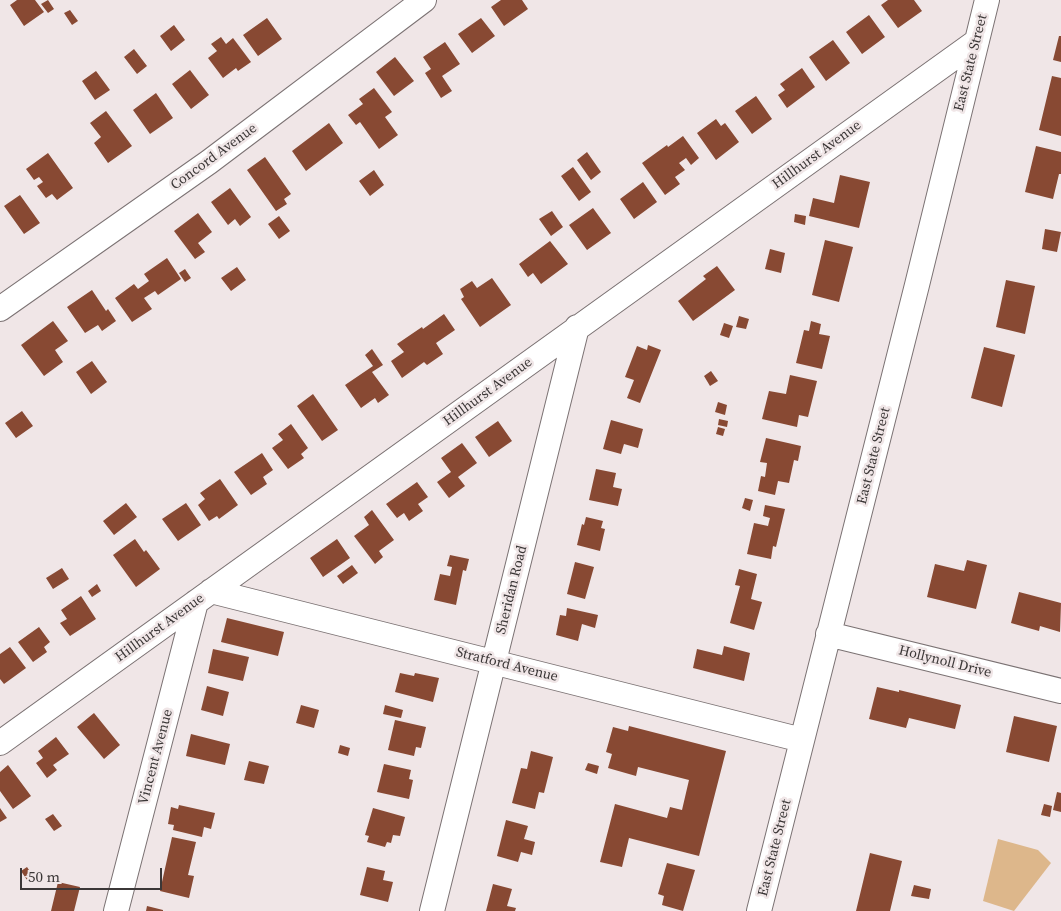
<!DOCTYPE html>
<style>
body{margin:0}
#map{position:relative;width:1061px;height:911px;overflow:hidden;background:#f0e6e7;font-family:"Source Serif 4",serif}
canvas{display:block}
.scale{position:absolute;left:20px;top:868px;width:142px;height:22px;box-sizing:border-box;border:2px solid #3b3737;border-top:0;padding-left:6px;font-size:15px;line-height:18px;white-space:nowrap;color:#3b3737;-webkit-text-stroke:4px #f0e6e7;paint-order:stroke}
</style>
<div id="map">
<canvas width="1061" height="911"></canvas>
<div class="scale">50 m</div>
</div>
<script>
const c = document.querySelector('canvas').getContext('2d');
c.lineJoin = 'round';
function fill(path, color) {
  c.fillStyle = color;
  c.fill(path, 'evenodd');
}
function poly(rows) {
  const path = new Path2D();
  for (const r of rows) {
    path.moveTo(r[0], r[1]);
    for (let i = 2; i < r.length; i += 2) path.lineTo(r[i], r[i + 1]);
  }
  return path;
}
function stroke(path, color, width, dash) {
  c.strokeStyle = color;
  c.lineWidth = width;
  c.lineCap = dash ? 'butt' : 'round';
  c.setLineDash(dash || []);
  c.stroke(path);
}
function drawText(font, color, halo, rows, align = 'center') {
  c.font = font + ' "Source Serif 4",serif';
  c.lineWidth = 5;
  c.setLineDash([]);
  c.textBaseline = 'middle';
  c.strokeStyle = halo;
  c.fillStyle = color;
  for (const [text, x, y, turn = 0] of rows) {
    c.save();
    c.translate(x, y);
    c.rotate((+turn || 0) * Math.PI / 180);
    c.textAlign = isNaN(turn) ? turn : align;
    if (halo) c.strokeText(text, 0, 0);
    c.fillText(text, 0, 0);
    c.restore();
  }
}
const green = poly([
 [998,839,1038,850,1051,863,1014,911,983,901]
]);
const building = poly([
 [17,0,35,0,44,12,24,26,10,5],
 [48,0,54,9,48,13,41,4],
 [501,0,522,0,528,9,504,26,491,7],
 [888,0,914,0,922,11,898,28,881,5],
 [70,10,78,21,72,25,64,13],
 [869,15,885,37,862,54,846,32],
 [267,18,282,39,258,56,243,35],
 [481,18,495,36,472,53,458,34],
 [174,25,185,40,171,51,160,36],
 [1059,36,1061,36,1061,62,1053,60],
 [221,37,226,44,233,38,251,62,238,71,236,68,223,78,208,58,217,51,211,44],
 [833,40,850,63,826,81,809,57],
 [445,42,460,64,442,76,452,91,441,98,425,73,431,69,423,57],
 [134,49,147,66,137,74,124,57],
 [395,57,414,81,394,96,376,72],
 [802,68,815,87,787,108,778,95,785,90,780,84],
 [190,70,209,95,191,109,172,84],
 [96,71,110,90,95,100,82,81],
 [1052,76,1061,78,1061,136,1039,130],
 [374,88,392,112,385,117,398,135,379,149,360,122,356,125,348,115,363,104,359,99],
 [156,93,173,118,150,134,133,110],
 [756,96,772,119,752,134,735,111],
 [106,111,132,146,108,163,94,143,101,137,90,123],
 [716,119,721,126,725,123,739,142,716,160,697,133],
 [329,123,343,143,306,171,292,151],
 [683,136,699,158,691,165,686,158,679,163,685,170,675,177,680,184,665,195,642,163,667,145,668,147],
 [1036,146,1061,152,1061,174,1059,174,1053,199,1025,192],
 [587,152,601,172,591,180,577,160],
 [48,153,73,188,57,200,52,194,46,198,37,186,43,182,39,177,34,180,26,169],
 [265,157,291,194,284,199,287,204,276,211,247,170],
 [573,167,591,192,579,201,561,176],
 [374,170,384,185,370,196,359,181],
 [840,175,870,182,859,228,809,216,813,198,834,203],
 [643,182,657,202,634,219,620,199],
 [230,188,251,217,240,226,235,219,228,225,211,202],
 [20,195,40,223,24,234,4,206],
 [593,208,611,233,587,250,569,225],
 [552,211,563,227,551,236,539,219],
 [198,213,212,232,198,243,205,252,195,259,174,231],
 [795,214,806,216,805,225,794,222],
 [279,216,290,231,279,239,268,224],
 [1045,229,1061,232,1057,252,1042,249],
 [825,240,853,247,839,302,812,295],
 [550,241,568,264,541,284,533,273,528,277,519,264],
 [770,249,785,253,781,273,765,269],
 [167,258,181,279,158,295,155,291,144,298,152,309,132,322,115,298,134,284,138,289,149,281,144,274],
 [717,266,735,290,693,321,678,301,706,279,703,276],
 [237,267,246,280,231,291,221,278],
 [185,269,191,278,185,282,179,273],
 [492,278,511,305,480,327,461,299,464,297,460,289,472,281,477,288],
 [1006,280,1035,286,1025,334,996,327],
 [92,290,106,311,108,309,116,321,102,331,98,325,85,333,67,307],
 [444,314,455,330,436,343,443,354,427,365,424,362,402,378,391,361,404,352,397,344,422,327,423,329],
 [739,316,749,319,746,329,736,327],
 [53,321,68,341,55,350,63,362,44,376,21,345],
 [811,321,821,324,819,334,830,336,822,369,796,363,804,330,809,331],
 [724,323,733,326,729,338,720,335],
 [648,345,661,350,640,403,627,398,634,380,625,377,637,346,647,350],
 [984,347,1015,355,1002,407,971,398],
 [372,349,383,365,372,372,389,395,378,403,375,398,361,408,345,385,373,366,365,355],
 [92,361,107,382,91,394,76,372],
 [711,371,718,381,710,386,704,376],
 [790,375,817,381,808,417,799,415,797,427,762,419,769,391,786,394],
 [313,394,338,430,322,441,297,406],
 [718,402,727,405,725,415,715,412],
 [22,411,33,426,16,438,5,423],
 [719,419,728,421,727,427,718,425],
 [611,420,643,429,638,448,624,444,621,454,603,449],
 [498,421,512,441,489,457,475,437],
 [291,424,308,448,301,454,304,458,288,469,272,448,283,440,278,434],
 [718,427,725,429,723,436,716,434],
 [766,438,801,446,798,461,794,460,789,483,778,481,775,495,758,491,761,476,765,477,767,463,760,462],
 [462,443,477,463,458,477,465,486,449,498,437,482,451,472,441,458],
 [262,453,273,470,263,477,267,484,251,495,234,472],
 [596,469,616,473,613,487,622,489,618,506,589,500],
 [220,479,238,505,219,519,217,516,209,521,198,505,205,499,200,493],
 [417,482,428,497,418,504,423,511,409,521,404,513,397,518,386,504],
 [745,498,753,500,750,511,742,508],
 [126,503,137,517,114,535,103,521],
 [186,503,201,525,178,541,162,519],
 [765,505,785,509,776,547,773,546,771,559,747,554,754,523,768,526,770,518,763,516],
 [372,510,394,540,379,551,383,557,375,564,354,536,369,525,364,517],
 [586,517,603,521,601,528,605,529,600,551,577,545,582,524,584,525],
 [135,539,144,552,146,550,160,569,136,587,113,555],
 [337,539,350,558,323,577,310,558],
 [450,555,469,559,466,571,463,570,456,605,434,600,440,574,450,576,452,567,447,566],
 [967,560,987,565,976,609,927,597,935,564,964,571],
 [575,562,594,567,585,599,567,594],
 [352,565,358,573,343,584,337,576],
 [62,568,69,579,53,589,46,578],
 [739,569,757,574,751,599,762,602,754,630,730,623,740,586,735,585],
 [97,584,101,591,92,597,88,591],
 [1019,592,1061,603,1060,632,1040,626,1039,631,1011,623],
 [81,596,96,619,70,636,60,623,67,619,61,610],
 [567,608,598,615,595,628,582,624,578,641,556,635,560,615,566,616],
 [227,618,284,632,278,656,221,642],
 [39,627,50,642,44,647,47,652,33,662,18,642],
 [724,646,750,653,744,681,693,668,697,649,722,655],
 [10,647,26,668,4,684,0,679,0,654],
 [213,649,249,657,243,681,208,673],
 [400,673,414,676,415,673,439,678,433,702,395,692],
 [207,686,229,692,223,716,201,710],
 [877,687,899,692,899,690,961,705,955,729,909,718,906,728,869,719],
 [301,705,319,710,314,728,296,723],
 [385,705,403,710,401,718,383,714],
 [94,713,120,745,104,759,77,727],
 [1014,716,1057,726,1049,762,1006,752],
 [395,720,426,727,421,748,416,747,414,756,388,750],
 [629,726,726,751,699,856,629,838,622,867,600,862,615,804,667,818,670,807,682,810,689,780,638,767,636,776,608,768,612,754,606,752,613,727,628,731],
 [191,734,230,744,225,765,186,756],
 [56,737,69,754,53,765,57,770,47,778,36,763,43,758,38,751],
 [340,745,350,748,348,756,338,753],
 [531,751,553,757,544,793,539,792,535,809,512,803,521,768,527,769],
 [249,761,269,766,264,784,244,780],
 [588,763,599,766,597,774,585,770],
 [384,764,411,770,409,779,413,780,409,799,377,792],
 [8,765,31,796,13,809,0,791,0,772],
 [1057,792,1061,793,1061,812,1053,810],
 [1044,804,1052,806,1050,817,1041,815],
 [179,805,215,813,211,829,204,827,202,837,173,830,174,825,168,824,171,807,178,809],
 [0,808,7,818,0,822],
 [373,808,405,817,400,836,393,835,391,843,387,842,385,847,367,842,369,836,365,835],
 [53,814,62,826,54,831,45,819],
 [506,820,528,826,524,839,535,842,532,855,521,852,518,862,497,856],
 [172,837,196,842,188,875,194,876,189,898,160,891],
 [870,853,902,861,890,911,856,911],
 [667,863,695,870,683,911,662,905,664,896,658,894],
 [27,867,33,876,27,880,21,871],
 [367,867,385,871,383,880,393,882,388,902,360,895],
 [58,882,80,887,74,911,51,911],
 [493,884,512,889,507,906,516,908,515,911,486,911],
 [914,885,931,889,929,899,911,896],
 [147,906,163,910,163,911,146,911]
]);
const minor = poly([
 [0,309,209,162,424,0],
 [211,591,802,740],
 [828,634,1061,691],
 [0,743,977,41],
 [116,911,196,602],
 [432,911,577,327],
 [759,911,917,285,987,0]
]);
const streetNames = [
 ["East State Street",971,63,-76],
 ["Hillhurst Avenue",817,155,-36],
 ["Concord Avenue",214,157,-36],
 ["Hillhurst Avenue",488,392,-36],
 ["East State Street",874,456,-76],
 ["Sheridan Road",512,590,-76],
 ["Hillhurst Avenue",160,628,-36],
 ["Hollynoll Drive",945,662,14],
 ["Stratford Avenue",507,665,14],
 ["Vincent Avenue",156,757,-75],
 ["East State Street",775,848,-76]
];
fill(green, '#ddb78b');
fill(building, '#884933');
stroke(minor, '#7b7273', 26);
stroke(minor, '#fff', 24);
drawText('14px', '#3b3737', '#f0e6e7', streetNames);
</script>
